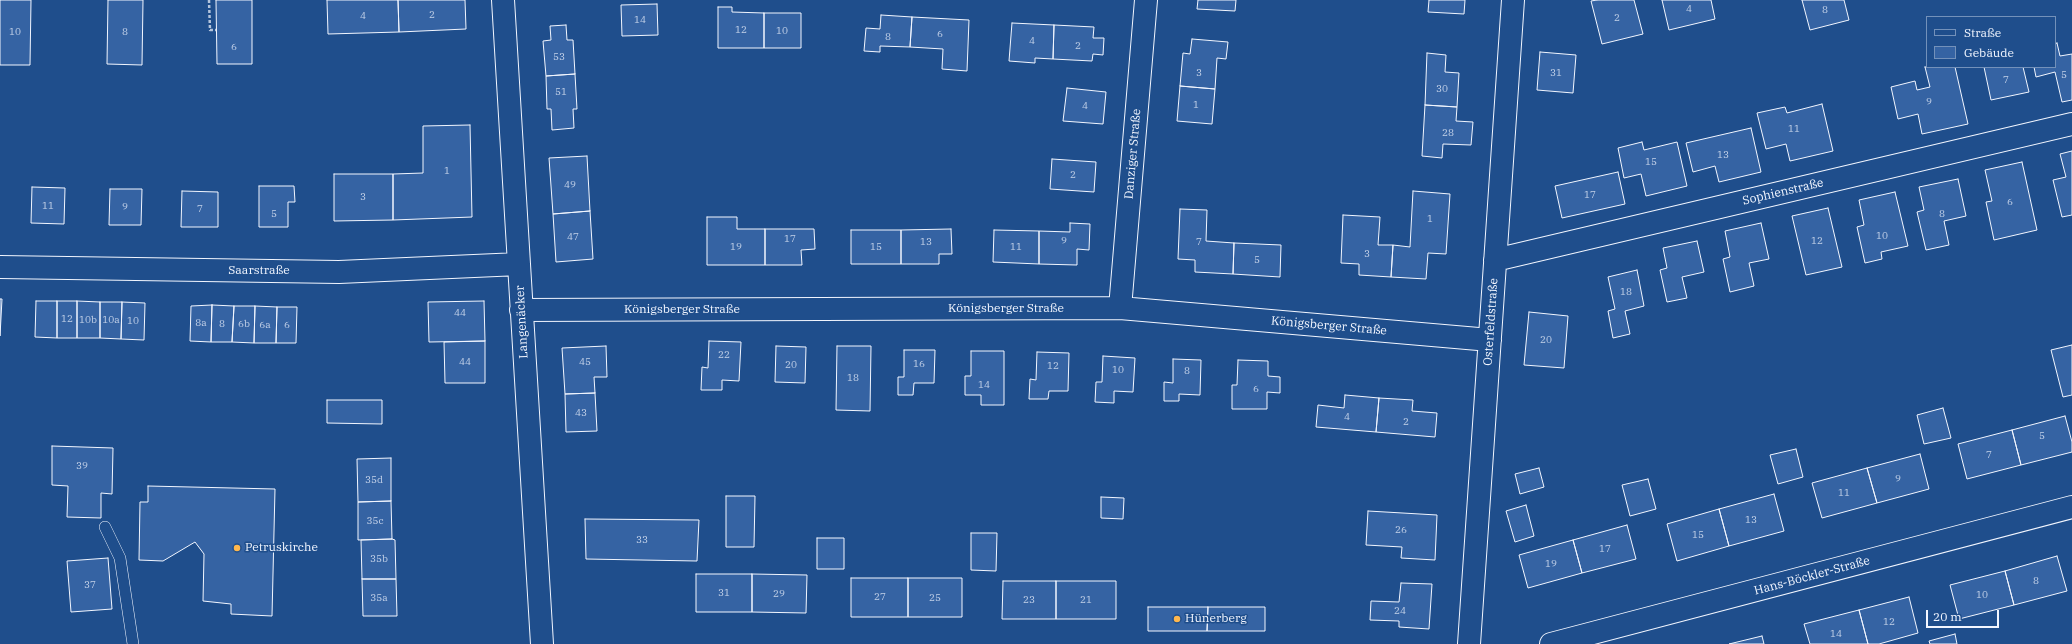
<!DOCTYPE html>
<meta charset="utf-8">
<style>
body{margin:0}
#map{position:relative;width:2072px;height:644px;overflow:hidden;background:#1f4e8c;font-family:"IBM Plex Serif",serif}
canvas{display:block}
.legend{position:absolute;left:1926px;top:16px;width:130px;height:52px;box-sizing:border-box;background:#1f4e8c;border:1px solid #7391ba;margin:0;padding:5px 7px;list-style:none;font-size:12px;color:#f2f6ff}
.legend li{display:flex;align-items:center;gap:8px;height:20px}
.legend b{width:20px;border:1px solid #7391ba}
.scale{position:absolute;left:1926px;top:610px;width:73px;height:18px;box-sizing:border-box;border:2px solid #f2f6ff;border-top:0;padding-left:5px;font-size:12px;line-height:14px;white-space:nowrap;color:#f2f6ff;-webkit-text-stroke:3px #1f4e8c;paint-order:stroke}
</style>
<div id="map">
<canvas width="2072" height="644"></canvas>
<ul class="legend">
<li><b style="height:5px;background:#1f4e8c"></b>Straße</li>
<li><b style="height:11px;background:#3563a3"></b>Gebäude</li>
</ul>
<div class="scale">20 m</div>
</div>
<script>
const c = document.querySelector('canvas').getContext('2d');
c.lineJoin = 'round';
function fill(path, color) {
  c.fillStyle = color;
  c.fill(path, 'evenodd');
}
function poly(rows) {
  const path = new Path2D();
  for (const r of rows) {
    path.moveTo(r[0], r[1]);
    for (let i = 2; i < r.length; i += 2) path.lineTo(r[i], r[i + 1]);
  }
  return path;
}
function stroke(path, color, width, dash) {
  c.strokeStyle = color;
  c.lineWidth = width;
  c.lineCap = dash ? 'butt' : 'round';
  c.setLineDash(dash || []);
  c.stroke(path);
}
function drawText(font, color, halo, rows, align = 'center') {
  c.font = font + ' "IBM Plex Serif",serif';
  c.lineWidth = 3;
  c.setLineDash([]);
  c.textBaseline = 'middle';
  c.strokeStyle = halo;
  c.fillStyle = color;
  for (const [text, x, y, turn = 0] of rows) {
    c.save();
    c.translate(x, y);
    c.rotate((+turn || 0) * Math.PI / 180);
    c.textAlign = isNaN(turn) ? turn : align;
    if (halo) c.strokeText(text, 0, 0);
    c.fillText(text, 0, 0);
    c.restore();
  }
}
const building = poly([
 [0,0,31,0,30,65,0,65,0,0],
 [108,0,143,0,142,65,107,64,108,0],
 [216,0,252,0,252,64,217,64,216,0],
 [327,0,398,0,399,32,328,34,327,0],
 [398,0,465,0,466,29,399,32,398,0],
 [1198,0,1236,0,1235,11,1197,9,1198,0],
 [1429,0,1465,0,1464,14,1428,12,1429,0],
 [1597,0,1634,0,1643,34,1602,44,1591,1,1597,0],
 [1662,0,1711,0,1715,19,1669,30,1662,0],
 [1802,0,1844,0,1849,20,1810,30,1802,0],
 [657,4,658,35,622,36,621,5,657,4],
 [718,7,732,7,732,12,764,13,764,48,718,48,718,7],
 [764,13,801,13,801,48,764,48,764,13],
 [881,15,912,17,910,47,880,46,880,52,864,51,866,28,880,29,881,15],
 [912,17,969,20,967,71,942,69,943,49,910,47,912,17],
 [1012,23,1054,25,1053,59,1035,58,1035,63,1009,61,1012,23],
 [566,25,567,40,573,40,575,74,546,76,543,41,551,40,550,26,566,25],
 [1054,25,1094,27,1093,38,1104,38,1103,55,1093,54,1092,61,1053,59,1054,25],
 [1192,39,1228,42,1226,59,1217,58,1215,89,1180,86,1183,53,1190,54,1192,39],
 [2057,43,2060,56,2072,54,2072,100,2062,102,2055,72,2036,77,2034,67,2055,67,2055,44,2057,43],
 [1540,52,1576,55,1573,93,1537,90,1540,52],
 [1427,53,1446,55,1445,72,1459,73,1457,107,1425,105,1427,53],
 [1925,67,1955,67,1968,124,1922,134,1918,114,1898,119,1891,87,1915,81,1917,90,1930,87,1925,67],
 [1984,67,2023,67,2029,92,1991,100,1984,67],
 [575,74,577,109,573,109,574,128,552,130,551,109,547,109,546,76,575,74],
 [1180,86,1215,89,1212,124,1177,121,1180,86],
 [1067,88,1106,92,1103,124,1063,121,1067,88],
 [1822,104,1833,151,1790,161,1786,144,1766,149,1757,113,1785,107,1787,113,1822,104],
 [1425,105,1457,107,1456,121,1473,122,1471,145,1443,144,1442,158,1422,156,1425,105],
 [470,125,472,217,393,220,393,174,423,173,423,126,470,125],
 [1751,128,1761,172,1719,182,1715,166,1693,172,1686,143,1751,128],
 [1642,142,1644,150,1677,142,1687,186,1646,196,1641,174,1624,178,1618,148,1642,142],
 [2072,151,2072,215,2062,217,2053,180,2066,177,2060,154,2072,151],
 [587,156,590,211,553,214,549,158,587,156],
 [1052,159,1096,162,1094,192,1050,189,1052,159],
 [2022,162,2037,230,1994,240,1986,202,1992,201,1985,170,2022,162],
 [1618,172,1625,204,1562,218,1555,186,1618,172],
 [334,174,393,174,393,220,334,221,334,174],
 [1958,179,1966,216,1944,221,1949,245,1926,250,1917,212,1924,210,1919,187,1958,179],
 [259,186,294,186,295,202,288,202,288,227,259,227,259,186],
 [32,187,65,188,64,224,31,223,32,187],
 [110,189,142,189,141,225,109,225,110,189],
 [182,191,218,192,218,227,181,227,182,191],
 [1413,191,1450,194,1446,254,1428,253,1426,279,1391,277,1393,245,1410,247,1413,191],
 [1895,192,1908,246,1881,252,1882,259,1865,263,1857,227,1864,225,1859,200,1895,192],
 [1828,208,1842,267,1806,275,1792,216,1828,208],
 [1180,209,1207,210,1206,241,1234,243,1233,274,1195,272,1195,260,1178,259,1180,209],
 [590,211,593,259,556,262,553,214,590,211],
 [1343,215,1380,217,1378,245,1393,245,1391,277,1359,275,1359,264,1341,263,1343,215],
 [707,217,737,217,737,229,765,229,765,265,707,265,707,217],
 [1070,223,1090,224,1089,250,1077,249,1077,265,1039,264,1039,231,1070,232,1070,223],
 [1761,223,1769,259,1749,263,1754,286,1730,292,1723,259,1730,257,1725,231,1761,223],
 [765,229,814,229,815,249,801,250,802,265,765,265,765,229],
 [951,229,952,254,939,254,939,264,901,264,901,230,951,229],
 [851,230,901,230,901,264,851,264,851,230],
 [994,230,1039,231,1039,264,993,262,994,230],
 [1697,241,1704,272,1682,277,1687,298,1667,302,1660,270,1667,268,1663,248,1697,241],
 [1234,243,1281,245,1280,277,1233,274,1234,243],
 [1637,270,1644,306,1625,311,1630,334,1613,338,1608,311,1615,309,1608,277,1637,270],
 [0,299,2,299,0,336,0,299],
 [36,301,57,301,57,338,35,337,36,301],
 [57,301,77,301,77,338,57,338,57,301],
 [77,301,100,302,100,338,77,338,77,301],
 [484,301,485,341,429,342,428,302,484,301],
 [100,302,122,302,121,339,100,338,100,302],
 [122,302,145,303,144,340,121,339,122,302],
 [212,305,234,306,232,342,211,342,212,305],
 [212,305,211,342,190,341,191,306,212,305],
 [234,306,255,306,254,343,232,342,234,306],
 [255,306,277,307,276,343,254,343,255,306],
 [277,307,297,307,296,343,276,343,277,307],
 [1529,312,1568,316,1564,368,1524,365,1529,312],
 [485,341,485,383,445,383,444,342,485,341],
 [709,341,741,342,739,381,722,380,722,390,701,390,702,367,708,368,709,341],
 [2072,345,2072,395,2063,397,2051,350,2072,345],
 [606,346,607,377,594,377,595,393,565,394,562,348,606,346],
 [776,346,806,347,805,383,775,382,776,346],
 [837,346,871,346,870,411,836,410,837,346],
 [904,350,935,350,934,383,914,383,913,395,898,395,898,377,904,377,904,350],
 [971,351,1004,351,1004,405,981,405,981,395,965,395,965,376,971,376,971,351],
 [1037,352,1069,353,1068,391,1049,391,1048,399,1029,399,1030,379,1036,380,1037,352],
 [1103,356,1135,358,1133,392,1114,391,1114,403,1095,402,1096,382,1102,382,1103,356],
 [1173,359,1201,360,1200,395,1179,394,1179,401,1164,401,1164,382,1173,383,1173,359],
 [1238,360,1268,361,1268,376,1280,377,1280,393,1267,392,1267,409,1232,409,1232,385,1237,385,1238,360],
 [595,393,597,431,566,432,565,394,595,393],
 [1345,395,1379,398,1376,432,1316,427,1318,405,1344,408,1345,395],
 [1379,398,1413,400,1412,411,1437,413,1435,437,1376,432,1379,398],
 [327,400,382,400,382,424,327,423,327,400],
 [1943,408,1951,438,1924,444,1917,415,1943,408],
 [2065,416,2072,442,2072,452,2021,465,2012,430,2065,416],
 [2012,430,2021,465,1967,479,1958,444,2012,430],
 [52,446,113,448,112,494,101,493,101,518,67,517,68,486,52,485,52,446],
 [1796,449,1803,477,1778,484,1770,455,1796,449],
 [1920,454,1929,489,1877,503,1867,468,1920,454],
 [391,458,391,501,358,502,357,459,391,458],
 [1539,468,1544,487,1520,494,1515,474,1539,468],
 [1867,468,1877,503,1822,518,1812,483,1867,468],
 [1648,479,1656,509,1630,516,1622,485,1648,479],
 [148,486,275,489,272,616,231,614,231,604,203,601,204,554,195,542,163,561,139,560,140,502,148,502,148,486],
 [1774,494,1784,531,1729,546,1719,509,1774,494],
 [726,496,755,496,754,547,726,547,726,496],
 [1101,497,1124,498,1123,519,1101,518,1101,497],
 [391,501,392,539,358,540,358,502,391,501],
 [1526,505,1534,536,1515,542,1506,511,1526,505],
 [1719,509,1729,546,1677,561,1667,524,1719,509],
 [1368,511,1437,515,1435,560,1401,558,1402,547,1366,545,1368,511],
 [585,519,699,520,697,561,586,559,585,519],
 [1627,525,1636,559,1582,573,1573,540,1627,525],
 [971,533,997,533,996,571,971,570,971,533],
 [817,538,844,538,844,569,817,569,817,538],
 [392,539,395,540,396,579,362,579,361,540,392,539],
 [1573,540,1582,573,1528,588,1519,555,1573,540],
 [2057,556,2067,591,2014,605,2005,571,2057,556],
 [108,558,112,609,71,612,67,561,108,558],
 [2005,571,2014,605,1959,619,1950,585,2005,571],
 [696,574,752,574,752,612,696,612,696,574],
 [752,574,807,575,806,613,752,612,752,574],
 [851,578,908,578,908,617,851,617,851,578],
 [908,578,962,578,962,617,908,617,908,578],
 [362,579,396,579,397,616,363,616,362,579],
 [1003,581,1056,581,1056,619,1002,619,1003,581],
 [1056,581,1116,581,1116,619,1056,619,1056,581],
 [1401,583,1432,584,1429,629,1399,627,1399,621,1370,620,1371,601,1399,602,1401,583],
 [1909,597,1918,633,1879,644,1868,644,1859,610,1909,597],
 [1148,607,1208,607,1207,631,1148,631,1148,607],
 [1208,607,1265,607,1265,631,1207,631,1208,607],
 [1859,610,1868,644,1810,644,1804,624,1859,610],
 [1955,634,1957,644,1930,644,1929,641,1955,634],
 [1762,636,1764,644,1729,644,1762,636]
]);
const path = poly([
 [209,0,210,30,216,30]
]);
const service = poly([
 [105,527,120,558,133,644]
]);
const minor = poly([
 [503,0,542,644],
 [1495,260,2072,124],
 [0,267,339,272,519,264],
 [1120,308,1146,0],
 [521,310,1120,308,1490,340],
 [1469,644,1513,0],
 [1551,644,2072,507]
]);
const markers = [
 [237,548,4,"#ffb74d"],
 [1177,619,4,"#ffb74d"]
];
const numberNames = [
 ["4",1689,9],
 ["8",1825,10],
 ["2",432,15],
 ["4",363,16],
 ["2",1617,18],
 ["14",640,20],
 ["12",741,30],
 ["10",782,31],
 ["10",15,32],
 ["8",125,32],
 ["6",940,34],
 ["8",888,37],
 ["4",1032,41],
 ["2",1078,46],
 ["6",234,47],
 ["53",559,57],
 ["3",1199,73],
 ["31",1556,73],
 ["5",2064,75],
 ["7",2006,80],
 ["30",1442,89],
 ["51",561,92],
 ["9",1929,102],
 ["1",1196,105],
 ["4",1085,106],
 ["11",1794,129],
 ["28",1448,133],
 ["13",1723,155],
 ["15",1651,162],
 ["1",447,171],
 ["2",1073,175],
 ["49",570,185],
 ["17",1590,195],
 ["3",363,197],
 ["6",2010,202],
 ["11",48,206],
 ["9",125,207],
 ["7",200,209],
 ["5",274,214],
 ["8",1942,214],
 ["1",1430,219],
 ["10",1882,236],
 ["47",573,237],
 ["17",790,239],
 ["9",1064,241],
 ["12",1817,241],
 ["13",926,242],
 ["7",1199,242],
 ["19",736,247],
 ["15",876,247],
 ["11",1016,247],
 ["3",1367,254],
 ["5",1257,260],
 ["18",1626,292],
 ["44",460,313],
 ["12",67,319],
 ["10b",88,320],
 ["10a",111,320],
 ["10",133,321],
 ["8a",201,323],
 ["8",222,324],
 ["6b",244,324],
 ["6a",265,325],
 ["6",287,325],
 ["20",1546,340],
 ["22",724,355],
 ["44",465,362],
 ["45",585,362],
 ["16",919,364],
 ["20",791,365],
 ["12",1053,366],
 ["10",1118,370],
 ["8",1187,371],
 ["18",853,378],
 ["14",984,385],
 ["6",1256,389],
 ["43",581,413],
 ["4",1347,417],
 ["2",1406,422],
 ["5",2042,436],
 ["7",1989,455],
 ["39",82,466],
 ["9",1898,479],
 ["35d",374,480],
 ["11",1844,493],
 ["13",1751,520],
 ["35c",375,521],
 ["26",1401,530],
 ["15",1698,535],
 ["33",642,540],
 ["17",1605,549],
 ["35b",379,559],
 ["19",1551,564],
 ["8",2036,581],
 ["37",90,585],
 ["31",724,593],
 ["29",779,594],
 ["10",1982,595],
 ["27",880,597],
 ["35a",379,598],
 ["25",935,598],
 ["23",1029,600],
 ["21",1086,600],
 ["24",1400,611],
 ["12",1889,622],
 ["14",1836,634]
];
const streetNames = [
 ["Danziger Straße",1133,154,-85],
 ["Sophienstraße",1783,192,-13],
 ["Saarstraße",259,271],
 ["Königsberger Straße",1006,309],
 ["Königsberger Straße",682,310],
 ["Langenäcker",522,322,-93],
 ["Osterfeldstraße",1491,322,-86],
 ["Königsberger Straße",1329,326,5],
 ["Hans-Böckler-Straße",1812,576,-15]
];
const poiNames = [
 ["Petruskirche",245,548],
 ["Hünerberg",1185,619]
];
fill(building, '#3563a3');
stroke(building, '#f2f6ff', 1);
stroke(service, '#f2f6ff', 12);
stroke(minor, '#f2f6ff', 24);
stroke(path, '#b3c4dc', 2.5, [3, 2]);
stroke(service, '#1f4e8c', 11);
stroke(minor, '#1f4e8c', 22);
for (const [x, y, r, color] of markers) {
  const dot = new Path2D();
  dot.arc(x, y, r, 0, 2 * Math.PI);
  c.fillStyle = color;
  c.fill(dot);
  stroke(dot, '#1f4e8c', 1.5);
}
drawText('10px', '#c3d1e8', null, numberNames);
drawText('12px', '#f2f6ff', '#1f4e8c', streetNames);
drawText('12px', '#f2f6ff', '#1f4e8c', poiNames, 'left');
</script>
